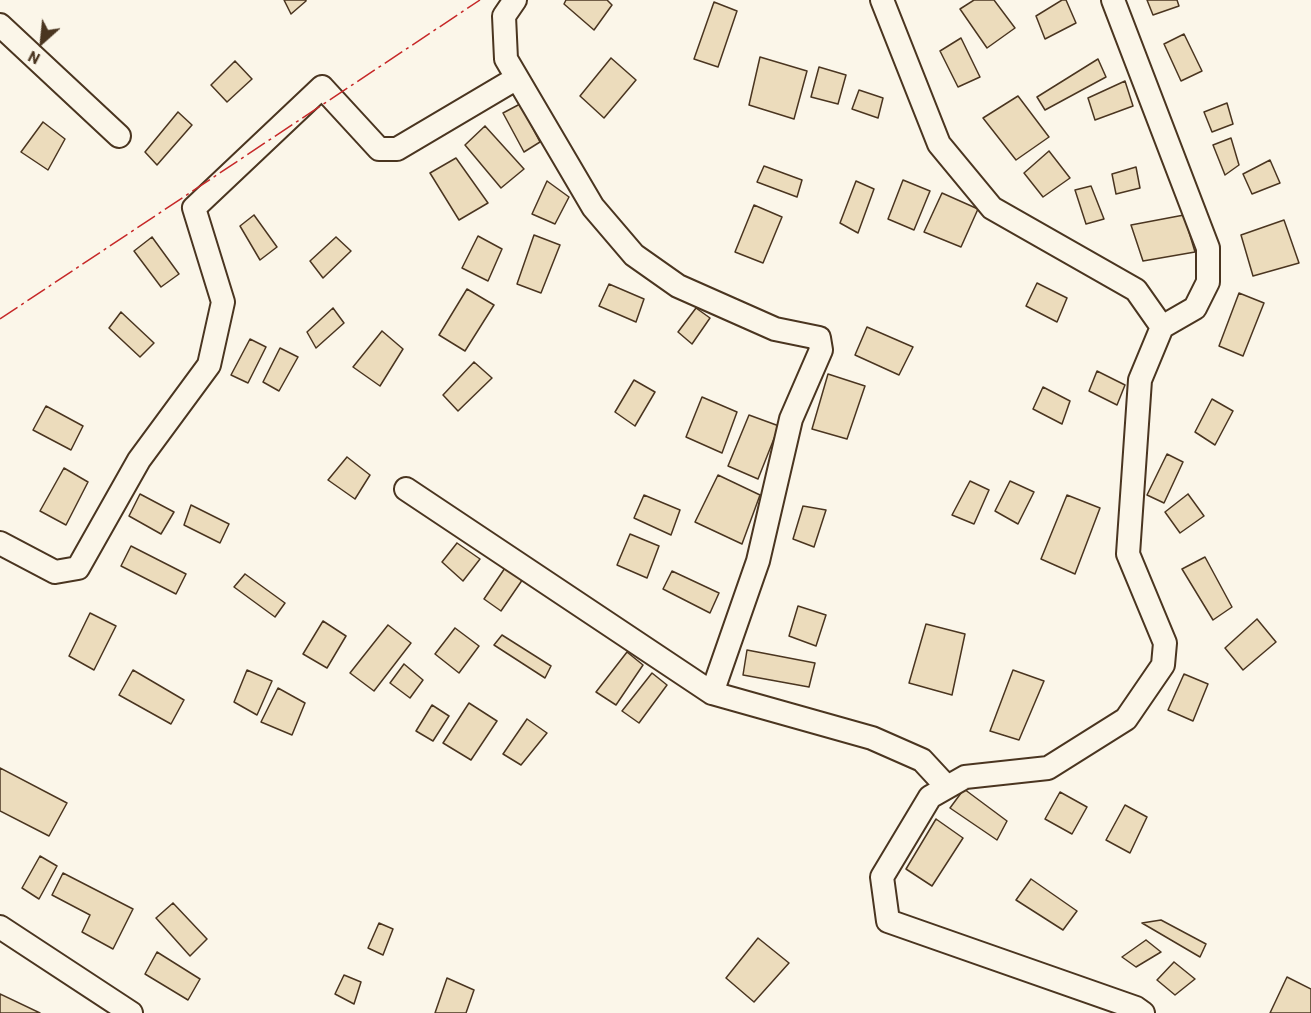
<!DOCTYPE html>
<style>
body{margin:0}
#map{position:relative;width:1311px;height:1013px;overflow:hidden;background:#fbf6e9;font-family:Barlow,sans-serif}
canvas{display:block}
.north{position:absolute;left:12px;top:12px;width:60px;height:60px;-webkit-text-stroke:4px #fbf6e9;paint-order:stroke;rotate:207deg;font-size:16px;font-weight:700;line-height:24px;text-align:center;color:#4a3520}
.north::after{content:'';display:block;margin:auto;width:21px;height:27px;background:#4a3520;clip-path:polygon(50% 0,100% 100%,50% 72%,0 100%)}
</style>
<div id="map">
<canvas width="1311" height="1013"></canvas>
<div class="north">N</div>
</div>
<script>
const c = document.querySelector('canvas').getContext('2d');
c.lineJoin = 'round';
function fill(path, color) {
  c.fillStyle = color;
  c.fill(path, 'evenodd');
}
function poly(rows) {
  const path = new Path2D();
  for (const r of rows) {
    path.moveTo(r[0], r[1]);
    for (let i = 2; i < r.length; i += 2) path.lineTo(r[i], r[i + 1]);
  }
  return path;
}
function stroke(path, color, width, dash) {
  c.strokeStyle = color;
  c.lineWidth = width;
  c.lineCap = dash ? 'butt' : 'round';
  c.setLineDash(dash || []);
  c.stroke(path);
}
const building = poly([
 [284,0,306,0,306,1,291,14,284,0],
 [566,0,607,0,612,5,594,30,564,4,566,0],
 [974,0,994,0,1015,28,987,48,960,9,974,0],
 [1062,0,1066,0,1076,23,1045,39,1036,16,1062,0],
 [1147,0,1177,0,1179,6,1153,15,1147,0],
 [714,2,737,11,718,67,694,59,714,2],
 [1184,34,1202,71,1181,81,1164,44,1184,34],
 [961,38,980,77,958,87,940,51,961,38],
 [760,57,807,71,794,119,749,105,760,57],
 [611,58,636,80,604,118,580,96,611,58],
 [1098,59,1106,77,1045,110,1037,97,1098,59],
 [235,61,252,79,227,102,211,85,235,61],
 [819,67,846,75,838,104,811,97,819,67],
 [1125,81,1133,106,1095,120,1088,98,1125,81],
 [859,90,883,98,878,118,852,109,859,90],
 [1018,96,1049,137,1016,160,983,118,1018,96],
 [1227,103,1233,124,1212,132,1204,112,1227,103],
 [520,104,540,142,524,152,503,113,520,104],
 [178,112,192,125,157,165,145,152,178,112],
 [43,122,65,139,48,170,21,152,43,122],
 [485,126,524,169,501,188,465,145,485,126],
 [1231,138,1239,165,1225,175,1213,145,1231,138],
 [1049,151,1070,178,1043,197,1024,173,1049,151],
 [456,158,488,203,459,220,430,173,456,158],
 [1270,160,1280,183,1252,194,1243,174,1270,160],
 [764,166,802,180,797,197,757,182,764,166],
 [1136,167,1140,188,1116,194,1112,174,1136,167],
 [903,180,930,191,914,230,888,219,903,180],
 [547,181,569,197,555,224,532,214,547,181],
 [856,181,874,189,858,233,840,223,856,181],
 [1091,186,1104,219,1086,224,1075,190,1091,186],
 [942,193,978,209,961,247,924,232,942,193],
 [754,205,782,217,763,263,735,252,754,205],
 [254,215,277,247,260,260,240,226,254,215],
 [1184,215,1195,252,1143,261,1131,225,1184,215],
 [1284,220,1299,263,1253,276,1241,235,1284,220],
 [534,235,560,245,541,293,517,284,534,235],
 [478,236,502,249,488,281,462,268,478,236],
 [152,237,179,274,161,287,134,251,152,237],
 [336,237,351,251,323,278,310,261,336,237],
 [1037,283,1067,298,1057,322,1026,306,1037,283],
 [609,284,644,299,636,322,599,306,609,284],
 [467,289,494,305,465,351,439,335,467,289],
 [1239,293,1264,303,1243,356,1219,346,1239,293],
 [333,308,344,323,316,348,307,332,333,308],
 [696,308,710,318,692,344,678,332,696,308],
 [121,312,154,343,140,357,109,328,121,312],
 [867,327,913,347,899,375,855,355,867,327],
 [382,331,403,349,380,386,353,367,382,331],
 [250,339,266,347,248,383,231,375,250,339],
 [280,348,298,357,279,391,263,382,280,348],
 [474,362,492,378,458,411,443,395,474,362],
 [1097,371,1125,385,1117,405,1089,391,1097,371],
 [828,374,865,386,847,439,812,429,828,374],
 [634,380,655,392,635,426,615,412,634,380],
 [1043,387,1070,401,1062,424,1033,409,1043,387],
 [702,397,737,412,722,453,686,437,702,397],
 [1212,399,1233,411,1215,445,1195,432,1212,399],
 [46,406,83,426,71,450,33,430,46,406],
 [749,415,779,426,758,479,728,466,749,415],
 [1167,454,1183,462,1164,503,1147,495,1167,454],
 [347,457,370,475,355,499,328,480,347,457],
 [64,468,88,482,66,525,40,511,64,468],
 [718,475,760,495,742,544,695,522,718,475],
 [970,481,989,490,974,524,952,515,970,481],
 [1010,481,1034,492,1018,524,995,511,1010,481],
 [140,494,174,512,161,534,129,516,140,494],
 [1188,494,1204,516,1180,533,1165,512,1188,494],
 [644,495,680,510,671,535,634,518,644,495],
 [1067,495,1100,508,1075,574,1041,559,1067,495],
 [191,505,229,524,220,543,184,525,191,505],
 [803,506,826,510,814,547,793,539,803,506],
 [630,534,659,546,647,578,617,565,630,534],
 [457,543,480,559,463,581,442,562,457,543],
 [131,546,186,574,176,594,121,566,131,546],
 [1205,557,1232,607,1213,620,1182,569,1205,557],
 [507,565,525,576,501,611,484,599,507,565],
 [672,571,719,593,710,613,663,589,672,571],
 [245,574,285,603,275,617,234,587,245,574],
 [798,606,826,615,816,646,789,636,798,606],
 [90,613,116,626,94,670,69,656,90,613],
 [1257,619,1276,642,1243,670,1225,648,1257,619],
 [323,621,346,636,327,668,303,654,323,621],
 [926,624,965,634,952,695,909,683,926,624],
 [388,625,411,643,374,691,350,673,388,625],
 [455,628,479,646,459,673,435,654,455,628],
 [502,635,551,666,545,678,494,645,502,635],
 [747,650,815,663,809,687,743,675,747,650],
 [627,652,643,665,616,705,596,692,627,652],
 [404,664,423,680,410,698,390,683,404,664],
 [133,670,184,700,171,724,119,695,133,670],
 [247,670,272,681,257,715,234,702,247,670],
 [1013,670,1044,681,1019,740,990,731,1013,670],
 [652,673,667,685,639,723,622,711,652,673],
 [1184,674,1208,684,1193,721,1168,710,1184,674],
 [278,688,305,703,292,735,261,722,278,688],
 [469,703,497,721,471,760,443,743,469,703],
 [432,705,449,716,433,741,416,731,432,705],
 [527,719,547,733,521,765,503,754,527,719],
 [0,768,67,803,49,836,0,811,0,768],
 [964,789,1007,821,997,840,950,808,964,789],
 [1060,792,1087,807,1072,834,1045,819,1060,792],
 [1125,805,1147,817,1130,853,1106,840,1125,805],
 [936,819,963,838,932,886,906,869,936,819],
 [40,856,57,866,39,899,22,888,40,856],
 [63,873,133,909,113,949,82,932,90,915,52,895,63,873],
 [1031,879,1077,911,1063,930,1016,900,1031,879],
 [173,903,207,939,190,956,156,918,173,903],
 [1161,920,1206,944,1200,957,1142,923,1161,920],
 [379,923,393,929,383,955,368,948,379,923],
 [758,938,789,963,754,1002,726,978,758,938],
 [1146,940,1161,952,1136,967,1122,957,1146,940],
 [157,952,200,979,188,1000,145,974,157,952],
 [1174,962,1195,979,1175,995,1157,980,1174,962],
 [344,975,361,982,354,1004,335,994,344,975],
 [1287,977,1311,989,1311,1013,1270,1013,1287,977],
 [447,978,474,990,466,1013,435,1013,447,978],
 [0,994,40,1013,0,1013,0,994]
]);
const street = poly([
 [515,0,504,16,506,59,593,207,634,255,678,286,775,329,819,338,821,350,791,419,758,561,712,693],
 [882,0,939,144,992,208,1136,290,1162,327],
 [1113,0,1208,248,1208,282,1195,308,1162,327,1140,380,1128,554,1165,643,1163,665,1126,719,1048,768,965,777,930,797,882,877,888,921,1136,1008,1143,1013],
 [0,25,119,136],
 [406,489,712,693,872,738,922,760,947,787],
 [0,543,55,572,78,568,139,460,209,365,223,302,194,208,322,87,379,149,397,149,517,78],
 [0,927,131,1013]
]);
const power = poly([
 [0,319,480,0]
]);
fill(building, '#ecdcbc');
stroke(building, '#4a3520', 1.5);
stroke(street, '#4a3520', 26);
stroke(street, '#fbf6e9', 22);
stroke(power, '#c62828', 1.5, [21, 4.5, 3, 4.5]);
</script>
